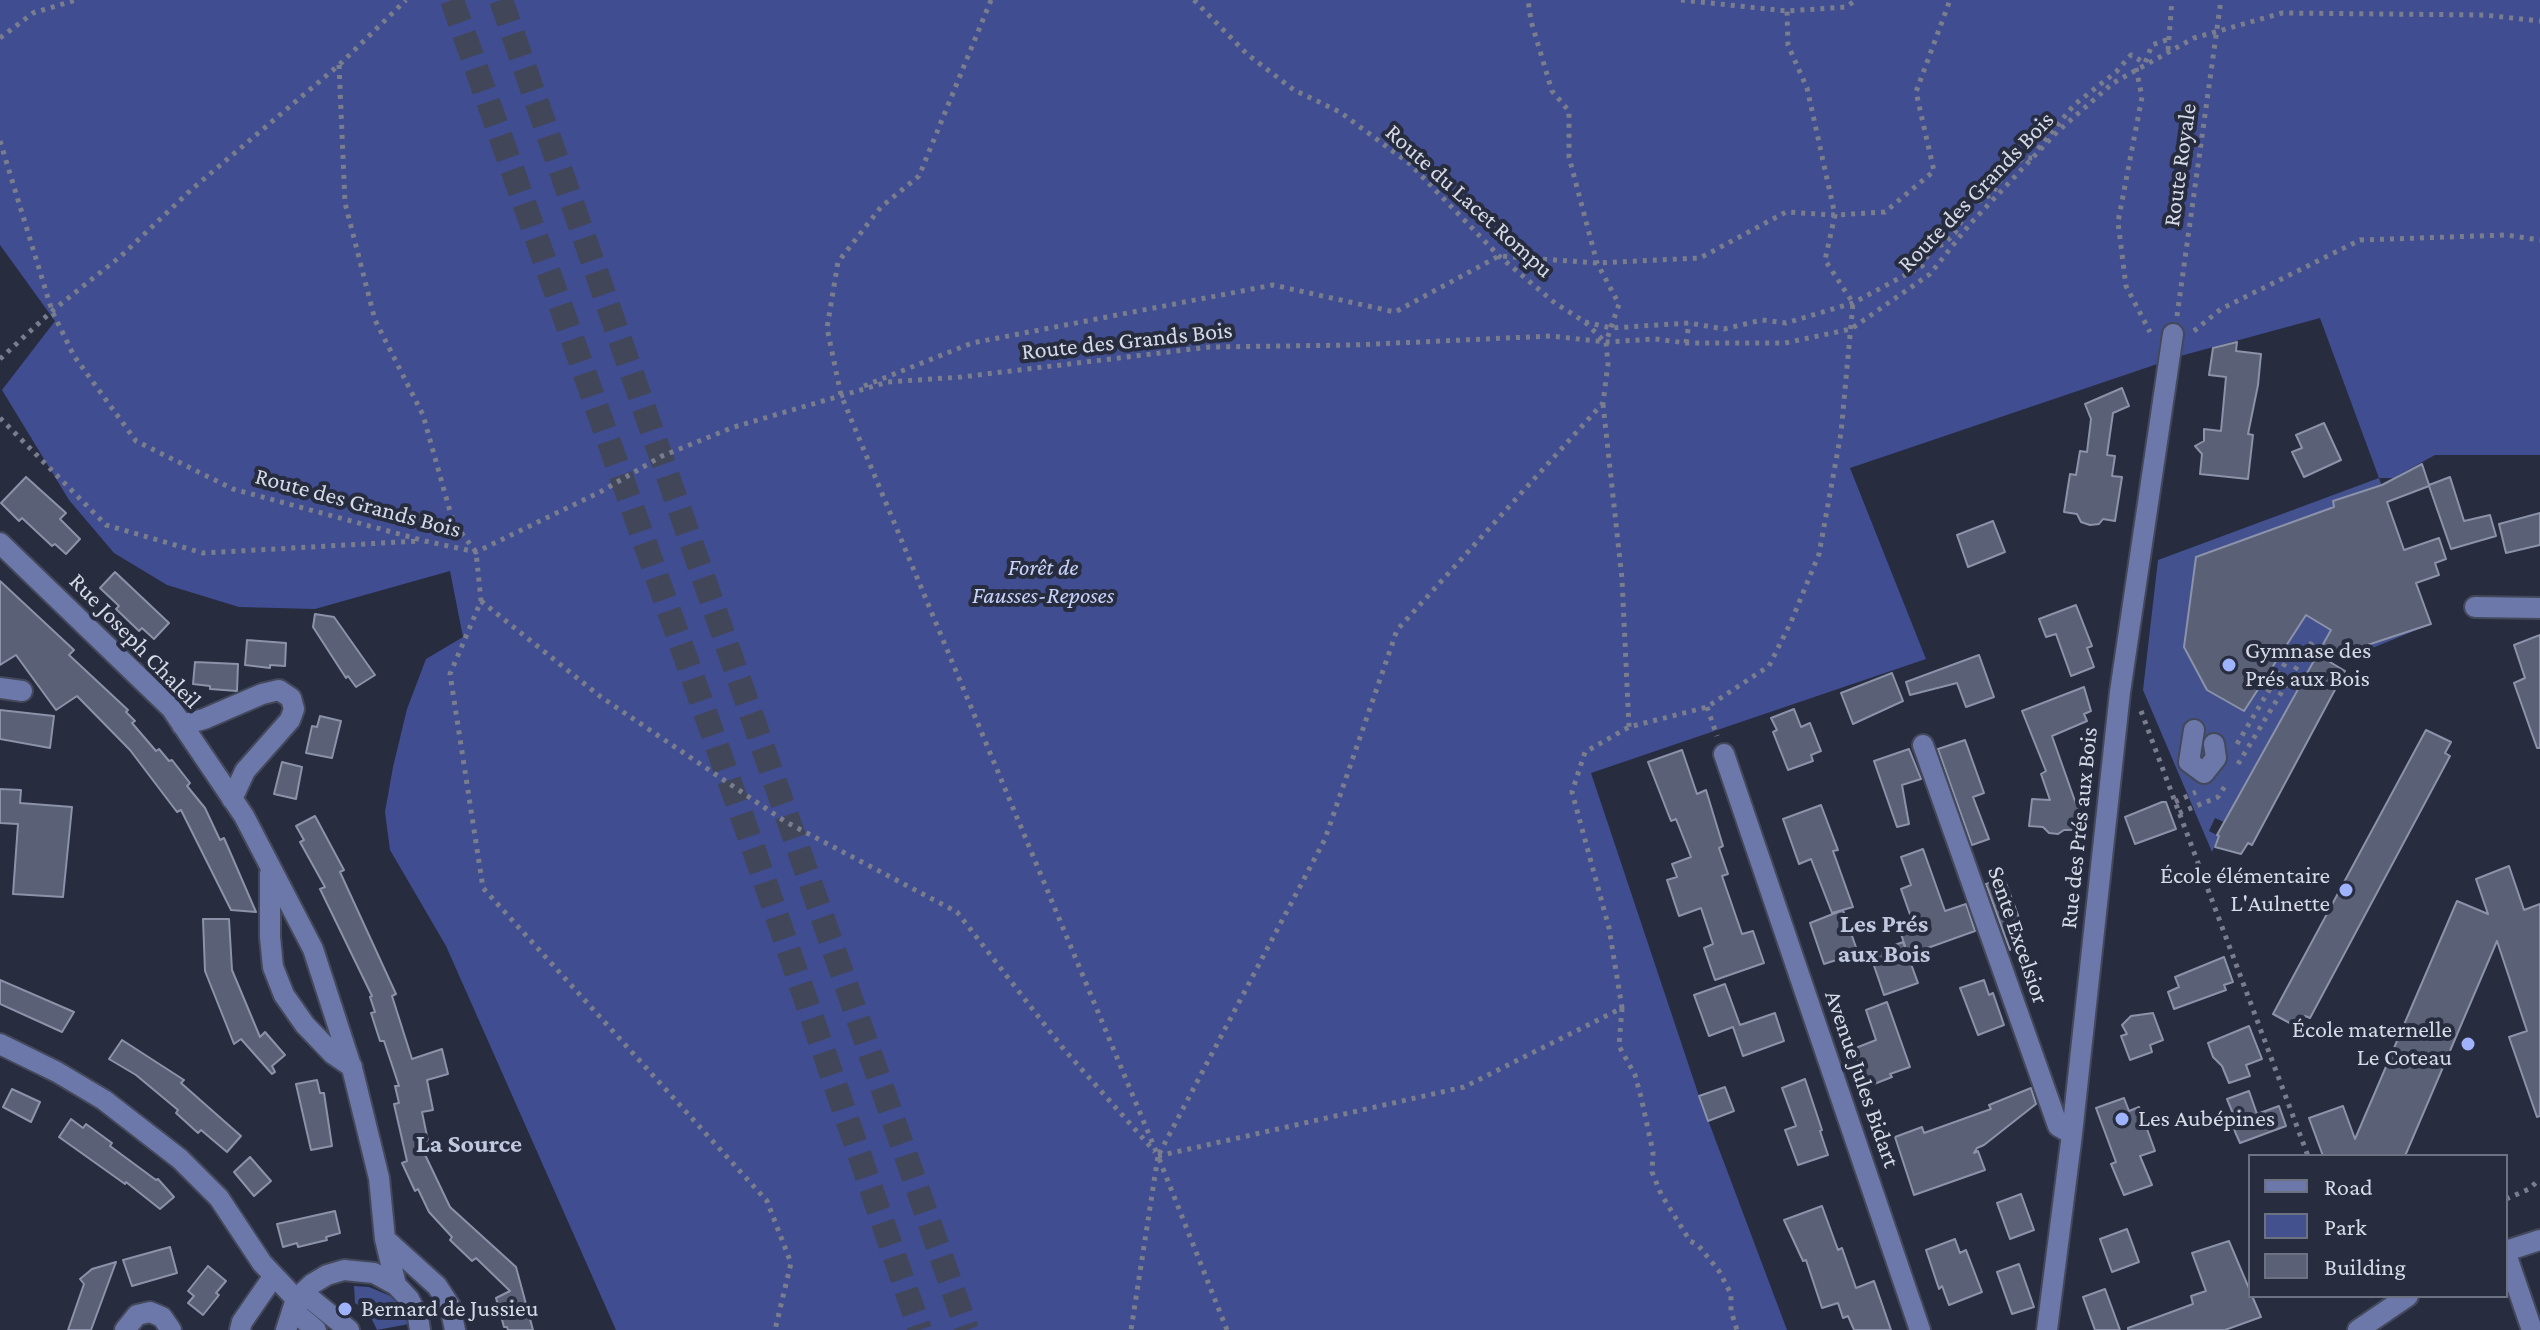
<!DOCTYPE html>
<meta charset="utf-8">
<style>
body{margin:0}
#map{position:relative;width:2540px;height:1330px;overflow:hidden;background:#272c3f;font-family:"Crimson Pro",serif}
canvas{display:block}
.legend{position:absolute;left:2248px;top:1154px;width:260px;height:144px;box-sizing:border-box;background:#272c3f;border:2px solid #6d7282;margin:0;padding:10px 14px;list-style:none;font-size:24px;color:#d6dae6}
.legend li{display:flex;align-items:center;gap:16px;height:40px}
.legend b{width:40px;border:2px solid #6d7282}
</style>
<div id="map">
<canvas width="2540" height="1330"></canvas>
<ul class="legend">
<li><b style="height:10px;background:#6b78a9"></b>Road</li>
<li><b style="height:22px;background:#43518f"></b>Park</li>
<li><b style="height:22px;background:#5a6075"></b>Building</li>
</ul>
</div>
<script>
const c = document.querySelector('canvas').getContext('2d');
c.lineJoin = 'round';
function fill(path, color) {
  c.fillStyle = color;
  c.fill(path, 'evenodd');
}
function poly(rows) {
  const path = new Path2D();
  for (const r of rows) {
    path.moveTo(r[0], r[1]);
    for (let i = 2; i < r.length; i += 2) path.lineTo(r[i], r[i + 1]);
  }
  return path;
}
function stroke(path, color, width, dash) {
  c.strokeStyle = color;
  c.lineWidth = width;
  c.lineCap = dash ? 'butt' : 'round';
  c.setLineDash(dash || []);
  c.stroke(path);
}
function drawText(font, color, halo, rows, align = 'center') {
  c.font = font + ' "Crimson Pro",serif';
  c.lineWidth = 8;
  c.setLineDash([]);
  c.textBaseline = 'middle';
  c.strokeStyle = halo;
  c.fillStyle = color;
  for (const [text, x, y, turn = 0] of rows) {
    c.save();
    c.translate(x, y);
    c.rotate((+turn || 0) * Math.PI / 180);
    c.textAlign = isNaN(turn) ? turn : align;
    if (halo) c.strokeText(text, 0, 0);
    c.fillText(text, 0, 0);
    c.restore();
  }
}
const green = poly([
 [2379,478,2431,624,2348,658,2323,644,2224,822,2215,818,2209,831,2219,836,2212,852,2143,690,2158,560],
 [354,1286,369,1287,393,1297,403,1306,409,1324,377,1330,368,1311,355,1303]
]);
const forest = poly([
 [0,0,2540,0,2540,455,2435,455,2393,478,2379,478,2320,318,2184,355,1850,468,1926,659,1591,773,1699,1096,1787,1330,616,1330,446,946,390,850,385,812,393,767,407,709,426,659,463,637,450,571,315,609,239,607,167,585,114,553,69,500,2,390,55,321,0,245]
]);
const building = poly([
 [2237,342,2236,351,2261,354,2258,385,2248,434,2253,435,2248,479,2200,474,2202,454,2195,446,2204,441,2204,429,2221,431,2226,377,2209,375,2213,348,2237,342],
 [2122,388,2129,406,2113,413,2107,455,2115,456,2112,476,2122,477,2115,521,2103,519,2099,524,2090,525,2081,522,2077,514,2064,512,2070,474,2076,475,2080,451,2087,452,2091,419,2085,404,2122,388],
 [2324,423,2341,460,2304,477,2292,452,2302,448,2296,435,2324,423],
 [2422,464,2429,485,2450,477,2464,521,2490,515,2496,536,2451,549,2429,486,2387,502,2404,550,2439,538,2446,559,2435,563,2439,575,2416,583,2431,624,2325,659,2345,671,2252,845,2248,843,2241,854,2215,847,2219,836,2217,835,2331,630,2306,615,2244,711,2207,690,2184,647,2196,557,2334,507,2333,501,2382,485,2422,464],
 [26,477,66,513,60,519,80,539,66,554,55,544,52,546,22,518,19,521,1,503,26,477],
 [2540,513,2540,545,2506,553,2499,524,2540,513],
 [1993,521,2005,552,1968,567,1957,535,1993,521],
 [115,572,169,623,154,639,142,628,139,631,116,609,119,606,100,588,115,572],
 [0,581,74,650,69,655,128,710,126,712,135,721,132,723,156,751,159,749,169,761,172,760,190,783,187,786,205,808,220,840,224,838,256,912,231,910,181,810,177,812,130,750,77,696,56,710,16,655,0,665,0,581],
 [2076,605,2092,646,2087,648,2094,667,2071,676,2056,634,2046,637,2039,619,2076,605],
 [315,614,334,617,375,675,356,687,348,676,346,678,313,627,315,614],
 [2540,635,2540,748,2537,748,2514,683,2525,678,2514,645,2540,635],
 [247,640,286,643,285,666,270,665,270,668,245,665,247,640],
 [1979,655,1994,697,1966,707,1957,683,1910,695,1906,682,1979,655],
 [195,662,238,664,237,691,210,689,210,686,193,684,195,662],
 [1892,673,1903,701,1853,724,1841,693,1892,673],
 [2084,687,2091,711,2084,714,2087,721,2052,736,2076,804,2081,804,2078,830,2064,830,2058,834,2049,833,2043,827,2029,826,2032,799,2050,800,2041,774,2046,771,2022,711,2084,687],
 [1794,709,1801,727,1810,723,1821,751,1811,755,1813,761,1788,770,1773,732,1777,730,1771,718,1794,709],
 [0,710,54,716,50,748,0,739,0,710],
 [320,716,341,721,332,758,306,753,312,726,317,727,320,716],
 [2426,730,2451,742,2445,753,2450,756,2310,1018,2305,1016,2299,1028,2273,1014,2426,730],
 [1965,740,1984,793,1973,797,1989,839,1972,845,1938,749,1965,740],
 [1909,749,1921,779,1902,785,1909,824,1897,827,1874,761,1909,749],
 [1682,750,1697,794,1706,790,1723,846,1719,848,1728,874,1722,876,1742,934,1753,931,1764,963,1715,980,1704,948,1713,944,1701,908,1679,916,1667,880,1677,877,1672,864,1691,857,1676,819,1671,821,1648,762,1682,750],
 [282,762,302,767,296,799,274,794,282,762],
 [0,789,21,790,20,803,72,807,63,897,13,894,18,824,0,823,0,789],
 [2162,802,2166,802,2176,829,2135,844,2125,817,2162,802],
 [1821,805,1838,850,1833,851,1853,907,1832,913,1811,859,1799,864,1783,819,1821,805],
 [315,816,344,870,340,872,396,994,392,996,412,1059,442,1049,448,1074,427,1080,433,1110,422,1112,428,1141,419,1142,450,1207,516,1267,533,1330,508,1330,507,1327,504,1327,496,1298,510,1291,476,1258,472,1261,450,1240,452,1237,429,1212,418,1189,415,1191,402,1163,407,1161,394,1104,399,1103,395,1086,399,1086,384,1041,380,1041,371,1013,375,1012,370,997,372,996,320,889,325,887,300,842,304,840,296,826,315,816],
 [1923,849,1945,911,1966,904,1975,931,1908,955,1899,928,1913,923,1901,889,1911,885,1901,857,1923,849],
 [2509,866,2524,910,2540,904,2540,1116,2537,1117,2509,1037,2527,1031,2497,941,2405,1156,2323,1156,2309,1118,2343,1106,2355,1139,2457,901,2488,914,2476,879,2509,866],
 [2004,878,2021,923,2015,925,2010,950,1986,884,2004,878],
 [1843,910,1858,953,1824,964,1810,923,1843,910],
 [203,919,229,919,232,970,260,1037,265,1032,285,1055,272,1066,275,1072,272,1074,241,1039,234,1044,205,971,203,919],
 [1903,942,1918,983,1884,995,1870,954,1903,942],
 [2224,957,2233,982,2224,985,2226,990,2174,1009,2168,992,2179,987,2175,977,2224,957],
 [0,980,74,1012,62,1032,0,1004,0,980],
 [1984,980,1989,995,1993,993,2004,1025,1978,1035,1960,988,1984,980],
 [1725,984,1740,1025,1775,1013,1784,1041,1743,1056,1733,1027,1709,1036,1694,995,1725,984],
 [1887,1002,1910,1067,1890,1074,1892,1077,1869,1086,1853,1049,1876,1040,1866,1010,1887,1002],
 [2153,1013,2163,1040,2150,1045,2152,1052,2130,1060,2121,1036,2127,1034,2122,1025,2131,1016,2153,1013],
 [2249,1026,2262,1059,2246,1065,2250,1076,2229,1083,2222,1066,2213,1057,2208,1043,2249,1026],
 [122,1040,184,1080,181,1083,241,1136,227,1152,201,1130,198,1133,176,1113,178,1110,136,1075,109,1059,122,1040],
 [1805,1079,1822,1130,1820,1131,1828,1155,1798,1165,1785,1130,1796,1126,1782,1088,1805,1079],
 [317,1080,320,1093,324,1093,332,1146,311,1150,296,1084,317,1080],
 [1725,1087,1734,1111,1708,1121,1699,1096,1725,1087],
 [2031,1088,2036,1104,1984,1145,1977,1148,1974,1153,1978,1151,1985,1170,1914,1195,1895,1137,1922,1127,1924,1133,1991,1109,1989,1105,2031,1088],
 [12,1089,40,1102,31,1122,3,1107,12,1089],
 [2249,1091,2257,1114,2279,1106,2286,1126,2240,1143,2229,1118,2234,1116,2227,1099,2249,1091],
 [2124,1098,2129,1111,2139,1107,2155,1151,2140,1156,2152,1185,2124,1195,2111,1164,2116,1162,2096,1108,2124,1098],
 [71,1119,83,1128,86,1124,112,1143,110,1146,156,1180,158,1179,174,1197,160,1209,126,1182,125,1184,59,1137,71,1119],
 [250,1157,271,1181,254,1196,234,1172,250,1157],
 [2021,1194,2034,1230,2010,1239,1997,1203,2021,1194],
 [1822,1206,1838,1250,1842,1248,1856,1288,1874,1281,1891,1330,1854,1330,1848,1316,1843,1318,1838,1303,1822,1308,1806,1260,1803,1261,1784,1220,1822,1206],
 [335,1211,340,1233,326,1237,327,1240,298,1247,297,1243,283,1247,277,1224,335,1211],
 [2127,1229,2139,1262,2112,1272,2100,1239,2127,1229],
 [1955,1239,1960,1253,1966,1250,1982,1292,1949,1305,1942,1286,1939,1289,1926,1250,1955,1239],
 [2229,1241,2261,1317,2225,1330,2128,1330,2128,1328,2193,1304,2191,1296,2206,1291,2192,1253,2229,1241],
 [170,1247,177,1273,132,1286,123,1260,170,1247],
 [116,1262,91,1330,68,1330,84,1284,80,1279,92,1269,116,1262],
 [2019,1264,2034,1307,2012,1314,1997,1272,2019,1264],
 [208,1266,226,1281,216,1293,219,1295,203,1315,188,1303,194,1296,188,1291,208,1266],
 [2105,1289,2112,1308,2120,1330,2095,1330,2083,1297,2105,1289]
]);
const highwayTunnel = poly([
 [452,0,755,853,920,1330],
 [501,0,967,1330]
]);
const path = poly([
 [991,0,919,176,881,207,838,262,827,328,841,395,1158,1156,1131,1330],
 [1194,0,1247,54,1294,90,1340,112,1410,164,1499,256,1555,303,1585,322,1605,342],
 [1681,0,1787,11,1846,7,1856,0],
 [0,38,33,13,76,0],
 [2168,50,2172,0],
 [339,65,345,203,375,320,423,415,453,522,476,552,481,601,450,674,483,888,767,1201,791,1263,775,1330],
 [2136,68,2142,97,2118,222,2126,286,2150,332],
 [0,141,52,311,74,356,136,441,233,489,425,541,476,552,600,492,662,456,734,427,888,382,961,377,1210,347,1353,345,1551,336,1606,342,1655,339,1686,343,1785,343,1851,329,1930,274,1970,224,2057,132,2113,83,2194,38,2282,13,2484,15,2540,21],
 [2038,149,2074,105,2116,72,2131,55,2145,63,2152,45,2169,39],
 [2177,316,2221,0],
 [1585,322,1611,328,1689,323,1724,329,1762,320,1786,323,1853,303,1922,266,1931,249,1944,244,1955,233,1969,207,1992,194,2006,171,2023,158,2033,158],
 [2194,331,2221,309,2360,240,2506,235,2540,240],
 [1686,343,1689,323],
 [0,359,52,311,121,256,192,189,339,65,406,0],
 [864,386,972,343,1273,285,1395,312,1499,256,1597,263,1700,258,1786,212,1835,215,1885,212,1934,171,1916,92,1950,0],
 [1603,404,1622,579,1629,727],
 [0,418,106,525,203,553,418,541],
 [481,601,601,697,786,822,957,912,1062,1047,1155,1152],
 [1707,707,1717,736],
 [2141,711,2308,1156],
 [2237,744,2296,645],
 [2238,764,2312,642],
 [2175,802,2196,792],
 [2179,813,2218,797,2227,783],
 [1622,1008,1619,1046,1635,1075,1641,1097,1653,1152,1652,1172,1661,1194,1690,1241,1698,1245,1719,1271,1731,1294,1731,1311,1737,1330],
 [1158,1156,1464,1087,1622,1008,1609,928,1572,792,1585,752,1629,727,1707,707,1769,666,1791,622,1819,554,1841,433,1853,303,1825,260,1835,215,1807,88,1788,45,1787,11],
 [2506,1199,2529,1189,2540,1179],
 [1227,1330,1158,1156,1325,839,1397,630,1603,403,1608,364,1606,342,1619,304,1597,263,1569,157,1569,111,1552,91,1531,21,1528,0]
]);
const minor = poly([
 [0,543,171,708,244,816,313,949,353,1072,379,1178,385,1239,396,1285],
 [2475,607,2540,608],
 [0,688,22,691],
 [182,725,204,719,262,694,279,690,291,698,294,709,290,720,245,771,232,799],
 [2194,730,2189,762,2204,773,2216,758,2214,744],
 [1923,745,2058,1126,2072,1134],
 [1724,754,1920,1330],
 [270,873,270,937,273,967,284,995,305,1025,333,1054,352,1067],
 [0,1044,57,1072,104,1100,180,1159,219,1198,262,1263,296,1299],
 [385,1239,437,1286,450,1306,455,1330],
 [2506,1251,2540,1240],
 [2506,1254,2532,1330],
 [296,1299,311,1299,349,1330],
 [296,1299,297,1314,316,1330],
 [125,1330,137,1315,150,1312,162,1317,171,1330],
 [240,1330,242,1322,273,1277],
 [286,1330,296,1299,312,1284,327,1275,344,1270,374,1273,396,1285,409,1299,418,1317,420,1330],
 [2047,1330,2072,1134,2120,692,2173,334],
 [2358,1330,2408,1296]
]);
const markers = [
 [2229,665,8,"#9fb3fd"],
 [2346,890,8,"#9fb3fd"],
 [2468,1044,8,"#9fb3fd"],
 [2122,1119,8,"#9fb3fd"],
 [345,1309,8,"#9fb3fd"]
];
const streetNames = [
 ["Route Royale",2180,165,-82],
 ["Route des Grands Bois",1976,192,-46],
 ["Route du Lacet Rompu",1469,201,42],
 ["Route des Grands Bois",1127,341,-6],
 ["Route des Grands Bois",358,503,15],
 ["Rue Joseph Chaleil",135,641,46],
 ["Rue des Prés aux Bois",2079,828,-84],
 ["Sente Excelsior",2018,935,71],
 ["Avenue Jules Bidart",1862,1079,71]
];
const parkNames = [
 ["Forêt de",1043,568],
 ["Fausses-Reposes",1043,596]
];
const poiNames = [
 ["Gymnase des",2245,651],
 ["Prés aux Bois",2245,679],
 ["École élémentaire",2330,876,"right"],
 ["L'Aulnette",2330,904,"right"],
 ["École maternelle",2452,1030,"right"],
 ["Le Coteau",2452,1058,"right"],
 ["Les Aubépines",2138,1119],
 ["Bernard de Jussieu",361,1309]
];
const neighbourhoodNames = [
 ["Les Prés",1884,924],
 ["aux Bois",1884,954],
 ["La Source",469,1144]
];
fill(green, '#43518f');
fill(forest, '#404e91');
fill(building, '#5a6075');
stroke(building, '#8b92a9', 2);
stroke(highwayTunnel, '#414658', 24, [24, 12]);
stroke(minor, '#43485a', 24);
stroke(path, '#797d8d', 5, [4, 6]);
stroke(minor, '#6b78a9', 20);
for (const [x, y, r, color] of markers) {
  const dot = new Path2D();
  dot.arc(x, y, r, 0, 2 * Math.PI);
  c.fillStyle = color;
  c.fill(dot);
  stroke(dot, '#272c3f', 3);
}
drawText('24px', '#d6dae6', '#272c3f', streetNames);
drawText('italic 24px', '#c8d3fb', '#272c3f', parkNames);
drawText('24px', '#d6dae6', '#272c3f', poiNames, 'left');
drawText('bold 26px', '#c0c8e0', '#272c3f', neighbourhoodNames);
</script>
